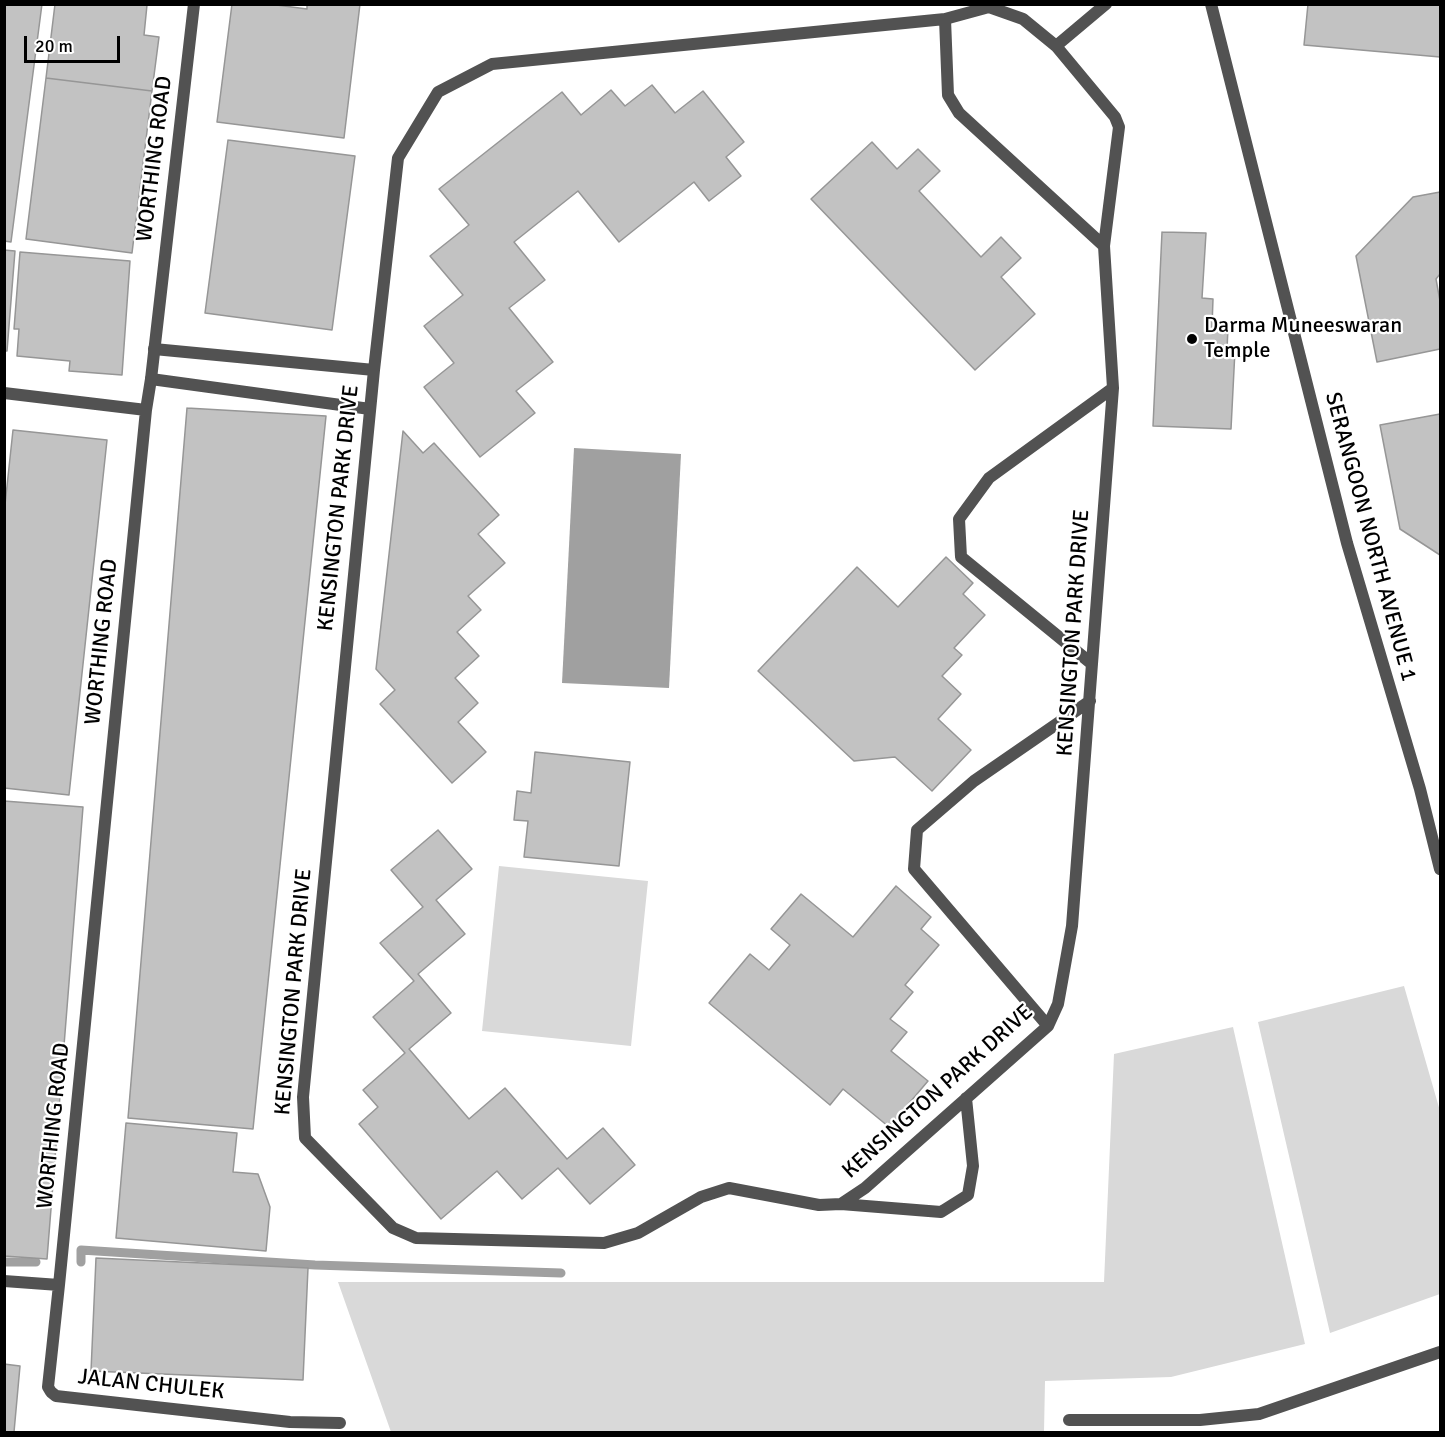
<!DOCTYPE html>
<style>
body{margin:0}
#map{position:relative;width:1445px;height:1437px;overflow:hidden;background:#fff;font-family:Signika,sans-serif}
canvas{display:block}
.frame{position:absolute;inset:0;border:6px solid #000;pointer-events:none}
.scale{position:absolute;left:24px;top:36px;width:96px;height:27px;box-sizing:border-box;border:3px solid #000;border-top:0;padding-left:8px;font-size:18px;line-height:21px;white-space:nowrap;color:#000;-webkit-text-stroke:4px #fff;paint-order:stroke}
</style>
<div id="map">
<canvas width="1445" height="1437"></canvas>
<div class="frame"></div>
<div class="scale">20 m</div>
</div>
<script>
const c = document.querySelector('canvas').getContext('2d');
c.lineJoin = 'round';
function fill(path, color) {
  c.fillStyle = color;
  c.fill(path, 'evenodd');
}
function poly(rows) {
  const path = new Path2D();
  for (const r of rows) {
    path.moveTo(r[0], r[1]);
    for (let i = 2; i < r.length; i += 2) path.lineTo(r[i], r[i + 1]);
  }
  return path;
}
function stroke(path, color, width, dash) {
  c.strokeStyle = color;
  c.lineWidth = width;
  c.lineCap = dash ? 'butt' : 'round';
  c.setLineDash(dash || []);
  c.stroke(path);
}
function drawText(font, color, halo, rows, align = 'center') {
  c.font = font + ' Signika,sans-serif';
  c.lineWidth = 4.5;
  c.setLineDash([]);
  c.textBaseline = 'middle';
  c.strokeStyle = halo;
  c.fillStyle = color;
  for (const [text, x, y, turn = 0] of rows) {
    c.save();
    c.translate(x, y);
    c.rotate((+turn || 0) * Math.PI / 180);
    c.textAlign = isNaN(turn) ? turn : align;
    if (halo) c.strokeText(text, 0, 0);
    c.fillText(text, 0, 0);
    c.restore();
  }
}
const green = poly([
 [499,866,648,881,631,1046,482,1031],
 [1404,986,1440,1111,1440,1294,1330,1333,1258,1022],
 [1233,1027,1305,1344,1171,1377,1045,1381,1044,1432,391,1432,338,1282,1104,1282,1114,1054]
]);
const water = poly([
 [574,448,681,454,669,688,562,683]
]);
const stream = poly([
 [4,1262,36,1262],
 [81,1262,81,1250,315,1265,561,1273]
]);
const building = poly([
 [4,4,42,4,11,242,4,241,4,4],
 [55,4,147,5,144,35,159,37,152,91,46,78,55,4],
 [232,4,269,4,307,9,307,4,360,4,344,138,217,122,232,4],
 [1308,4,1440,4,1440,57,1304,45,1308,4],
 [46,78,152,91,132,253,26,239,46,78],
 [652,85,675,113,703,91,744,142,726,157,741,176,709,201,694,182,619,242,578,191,514,242,545,280,509,308,553,362,516,391,535,413,480,457,424,387,454,363,424,326,463,295,430,256,469,225,439,189,562,92,581,115,611,90,625,106,652,85],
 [228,140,355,156,332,330,205,313,228,140],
 [872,142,897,169,918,149,940,171,919,191,981,257,1001,237,1021,258,1001,277,1035,314,975,370,811,199,872,142],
 [1440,192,1440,274,1436,279,1440,301,1440,349,1377,362,1356,256,1413,197,1440,192],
 [1162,232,1206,233,1202,298,1213,299,1212,327,1228,327,1227,350,1235,350,1231,429,1153,426,1162,232],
 [4,250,15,251,7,351,4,351,4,250],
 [20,252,130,261,122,375,69,371,70,361,17,356,19,329,14,329,20,252],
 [187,408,326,416,253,1129,128,1118,187,408],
 [1440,414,1440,555,1400,529,1380,425,1440,414],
 [13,430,107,440,69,795,4,788,4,514,13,430],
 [403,431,423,453,434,443,499,515,478,534,505,563,468,596,481,610,457,632,479,656,455,678,478,703,458,722,486,752,452,783,380,704,395,690,376,669,403,431],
 [946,557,973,583,963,594,985,615,954,648,962,655,942,676,961,694,938,719,971,750,932,791,895,757,854,761,758,671,857,567,898,607,946,557],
 [535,752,630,762,619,866,524,857,528,821,514,820,517,791,531,793,535,752],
 [4,801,83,807,47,1259,4,1256,4,801],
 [438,830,472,869,436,900,465,934,418,974,451,1013,409,1049,469,1119,505,1088,567,1159,603,1128,635,1165,590,1204,558,1168,522,1199,497,1171,441,1219,359,1124,378,1107,363,1090,405,1053,373,1017,414,981,380,943,423,907,391,870,438,830],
 [896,886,931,917,921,929,939,945,905,985,913,992,890,1019,907,1032,891,1051,928,1081,889,1127,843,1089,830,1105,709,1003,750,954,769,970,790,945,771,929,801,894,853,937,896,886],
 [126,1123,237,1133,233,1172,258,1174,270,1207,266,1251,116,1238,126,1123],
 [96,1258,308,1268,303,1380,91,1371,96,1258],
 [4,1364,20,1366,14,1432,4,1432,4,1364]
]);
const lane = poly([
 [945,19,492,64,438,92,398,158,374,370,303,1097,305,1138,393,1228,416,1238,604,1243,638,1233,701,1197,729,1188,819,1205,841,1204,941,1212,968,1195,973,1166,966,1098],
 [1056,46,1106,4],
 [154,349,374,370],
 [151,379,370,409],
 [1092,664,961,557,959,519,989,478,1113,388],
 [1048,1026,914,869,917,830,974,781,1090,701],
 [841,1204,865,1188,1048,1026,1058,1004,1072,926,1113,388,1104,246,1119,127,1115,117,1056,46,1023,19,989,7,945,19,948,95,959,113,1104,246]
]);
const street = poly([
 [194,4,151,379,146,410,59,1285,48,1387,51,1392,56,1396,290,1422,340,1423],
 [1211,4,1347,543,1420,789,1440,869],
 [4,393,146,410],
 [4,1281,59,1285],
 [1069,1420,1200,1420,1259,1414,1440,1352]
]);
const markers = [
 [1192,339,6,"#000"]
];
const streetNames = [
 ["WORTHING ROAD",155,159,-83],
 ["KENSINGTON PARK DRIVE",339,508,-84],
 ["SERANGOON NORTH AVENUE 1",1370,537,75],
 ["KENSINGTON PARK DRIVE",1074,633,-86],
 ["WORTHING ROAD",102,642,-84],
 ["KENSINGTON PARK DRIVE",294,992,-85],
 ["KENSINGTON PARK DRIVE",938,1092,-42],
 ["WORTHING ROAD",54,1126,-84],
 ["JALAN CHULEK",151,1385,6]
];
const poiNames = [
 ["Darma Muneeswaran",1204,326],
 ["Temple",1204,351]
];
fill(green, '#d9d9d9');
fill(water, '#a0a0a0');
stroke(stream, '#a0a0a0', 9);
fill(building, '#c2c2c2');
stroke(building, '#969696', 1.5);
stroke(lane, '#525252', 12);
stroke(street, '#525252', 12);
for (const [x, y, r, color] of markers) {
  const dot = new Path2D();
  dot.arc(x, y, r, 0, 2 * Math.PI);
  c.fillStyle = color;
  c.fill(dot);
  stroke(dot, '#fff', 2);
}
drawText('22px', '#000', '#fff', streetNames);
drawText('22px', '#000', '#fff', poiNames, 'left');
</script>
